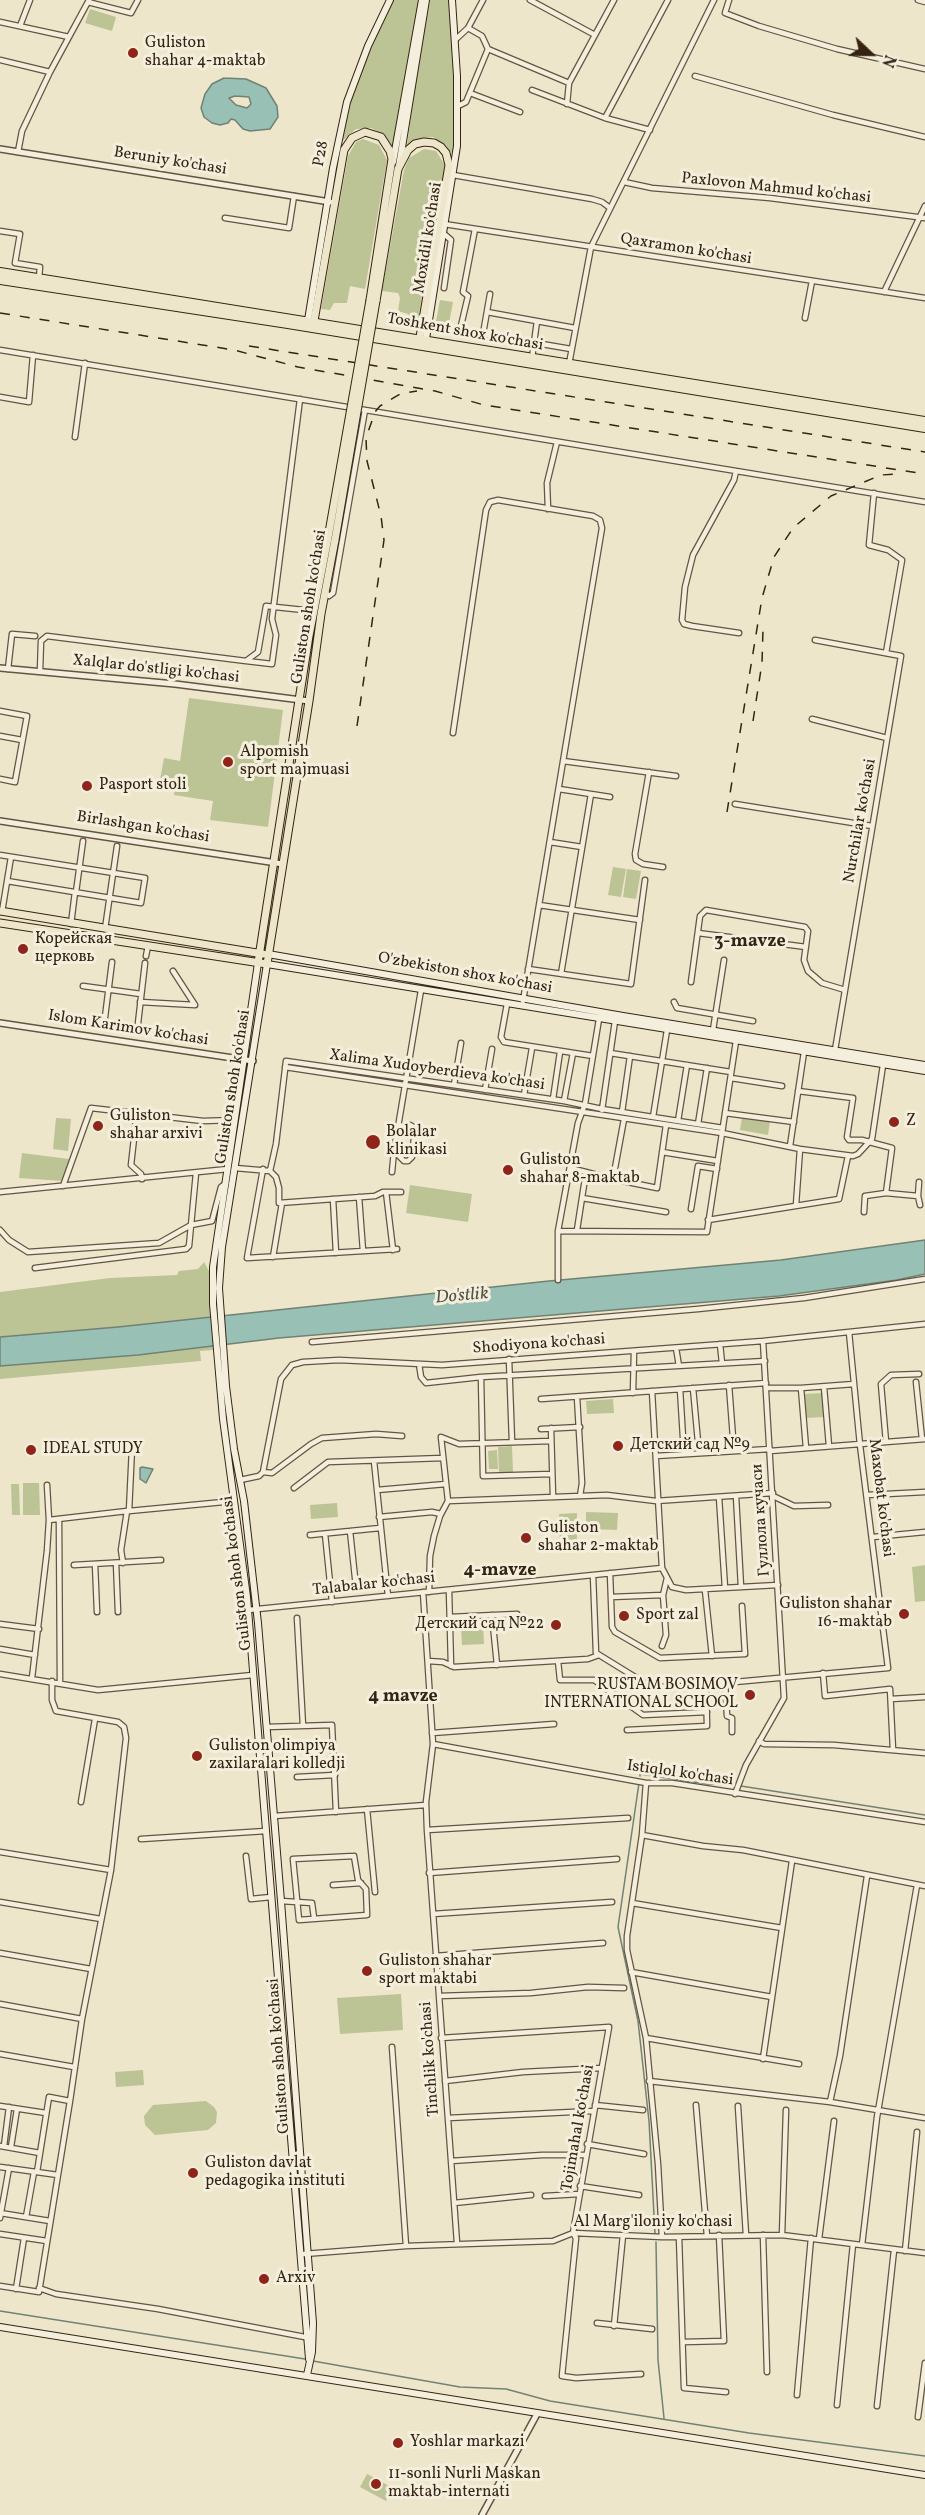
<!DOCTYPE html>
<meta charset="utf-8">
<style>
body{margin:0}
#map{position:relative;width:925px;height:2515px;overflow:hidden;background:#eee6cb;font-family:Vollkorn,serif}
canvas{display:block}
.north{position:absolute;left:841px;top:24px;width:60px;height:60px;-webkit-text-stroke:4px #f4efdd;paint-order:stroke;rotate:112deg;font-size:16px;font-weight:700;line-height:24px;text-align:center;color:#362413}
.north::after{content:'';display:block;margin:auto;width:21px;height:27px;background:#362413;clip-path:polygon(50% 0,100% 100%,50% 72%,0 100%)}
</style>
<div id="map">
<canvas width="925" height="2515"></canvas>
<div class="north">N</div>
</div>
<script>
const c = document.querySelector('canvas').getContext('2d');
c.lineJoin = 'round';
function fill(path, color) {
  c.fillStyle = color;
  c.fill(path, 'evenodd');
}
function poly(rows) {
  const path = new Path2D();
  for (const r of rows) {
    path.moveTo(r[0], r[1]);
    for (let i = 2; i < r.length; i += 2) path.lineTo(r[i], r[i + 1]);
  }
  return path;
}
function stroke(path, color, width, dash) {
  c.strokeStyle = color;
  c.lineWidth = width;
  c.lineCap = dash ? 'butt' : 'round';
  c.setLineDash(dash || []);
  c.stroke(path);
}
function drawText(font, color, halo, rows, align = 'center') {
  c.font = font + ' Vollkorn,serif';
  c.lineWidth = 6;
  c.setLineDash([]);
  c.textBaseline = 'middle';
  c.strokeStyle = halo;
  c.fillStyle = color;
  for (const [text, x, y, turn = 0] of rows) {
    c.save();
    c.translate(x, y);
    c.rotate((+turn || 0) * Math.PI / 180);
    c.textAlign = isNaN(turn) ? turn : align;
    if (halo) c.strokeText(text, 0, 0);
    c.fillText(text, 0, 0);
    c.restore();
  }
}
const green = poly([
 [394,0,419,0,393,148,384,134,371,128,356,129,341,142,350,101,372,46],
 [430,0,450,0,453,46,456,146,454,156,446,145,433,137,418,139,407,146,416,77],
 [90,9,116,17,112,31,85,23],
 [363,139,379,145,387,160,365,289,350,286,347,303,334,303,330,310,321,309,348,156,356,142],
 [424,149,436,151,445,165,417,325,411,324,408,314,398,311,400,298,398,293,382,291,404,170,409,158],
 [440,300,453,302,448,329,435,327],
 [189,698,283,710,268,827,210,820,213,801,174,795,176,781,174,788,159,785,164,758,180,761],
 [613,867,626,869,621,897,608,895],
 [627,869,641,871,636,899,623,897],
 [742,1117,770,1121,768,1135,740,1130],
 [56,1118,71,1119,68,1151,53,1149],
 [22,1153,69,1159,63,1181,19,1178],
 [410,1185,472,1194,468,1222,406,1213],
 [204,1262,209,1271,213,1350,200,1351,201,1361,0,1379,0,1292,110,1278,177,1275,179,1271,198,1269],
 [822,1393,824,1417,806,1418,804,1394],
 [613,1399,614,1413,587,1414,586,1401],
 [512,1446,513,1472,499,1472,498,1447],
 [497,1450,498,1469,489,1469,488,1451],
 [23,1483,39,1483,40,1515,23,1515],
 [11,1484,19,1484,20,1515,12,1515],
 [337,1503,338,1517,311,1519,310,1505],
 [586,1512,618,1513,617,1530,586,1529],
 [577,1513,577,1544,560,1544,559,1514],
 [925,1565,925,1601,915,1602,912,1567],
 [483,1624,484,1644,462,1645,461,1625],
 [401,1994,403,2030,340,2034,337,1998],
 [143,2070,144,2085,116,2087,115,2072],
 [206,2101,214,2107,217,2112,216,2123,208,2130,155,2135,145,2125,144,2116,153,2105],
 [367,2474,393,2488,386,2501,360,2487]
]);
const water = poly([
 [224,78,246,79,266,88,277,106,278,117,270,129,250,131,243,129,235,120,231,119,228,123,220,125,212,123,204,117,201,108,205,94,212,84,224,78],
 [235,96,249,97,251,104,247,108,236,105,229,98,235,96],
 [925,1240,925,1274,897,1280,779,1296,279,1338,138,1355,0,1366,0,1337,118,1327,549,1281,781,1260,925,1240],
 [142,1467,153,1469,146,1483,140,1479,140,1468,142,1467]
]);
const stream = poly([
 [640,1776,640,1774,707,1784,732,1785],
 [639,1783,618,1927,638,2021,649,2121,655,2234],
 [741,1786,925,1815],
 [656,2242,658,2360,664,2418],
 [0,2311,305,2359],
 [313,2361,460,2387,506,2389,550,2401,749,2433,925,2456]
]);
const minor = poly([
 [530,0,595,35],
 [729,0,725,13,759,26,837,49,925,69],
 [918,0,925,2],
 [88,2,131,13,138,0],
 [0,22,69,37],
 [20,26,30,0],
 [455,40,468,28,483,0],
 [488,49,569,83],
 [0,60,50,72],
 [695,76,833,115,925,137],
 [532,90,605,118,650,130],
 [470,93,520,112],
 [567,104,569,83,614,0],
 [458,106,466,102,488,49,482,36,468,28],
 [605,118,668,0],
 [18,152,22,131,50,72,89,0],
 [453,175,592,199,602,202,610,208],
 [624,182,652,188,770,198,925,218],
 [225,218,289,228,294,196],
 [444,224,925,298],
 [475,229,463,292,468,296,460,330,571,349],
 [0,231,20,234,15,263,40,267,39,278],
 [443,233,451,240,444,288],
 [884,292,925,206],
 [487,312,575,328],
 [805,318,812,281],
 [483,334,490,294],
 [0,350,925,502],
 [532,358,537,321],
 [569,364,591,247,714,0],
 [0,397,29,402,33,355],
 [75,437,85,363],
 [736,471,734,480,693,555,685,587,682,620,684,624,692,626,739,633],
 [874,493,869,545,888,550,902,560,886,653],
 [548,509,547,483,557,442],
 [325,592,329,596,333,593,365,410],
 [815,640,901,656,835,1050],
 [246,661,272,664,276,635,272,619,300,399],
 [8,669,12,634,35,636],
 [40,671,41,641,47,636,246,661,258,652,266,606,313,611],
 [0,711,27,716,15,782,0,779],
 [812,719,887,738],
 [453,733,486,510,490,502,498,500,593,516,600,520,602,528,523,1001],
 [0,736,22,740],
 [563,761,676,776],
 [649,772,635,854,636,860,643,864,663,867],
 [559,789,610,797],
 [735,804,872,826],
 [550,842,582,847],
 [0,855,145,878,141,903,7,881],
 [76,892,83,841],
 [539,905,640,920],
 [2,912,11,857],
 [71,924,75,892],
 [105,929,117,846],
 [698,933,806,947],
 [146,956,148,946],
 [528,969,631,984,645,880],
 [561,974,591,794],
 [691,982,700,916,706,910,805,927,808,931,804,960,808,971,822,983,845,990],
 [83,986,141,994],
 [140,1002,195,1005,173,971],
 [674,1002,677,1008,753,1021],
 [507,1004,501,1037,504,1042,593,1056],
 [104,1025,112,962],
 [713,1030,724,960],
 [137,1032,145,963],
 [610,1053,731,1072],
 [285,1067,722,1133,800,1149,853,1156,858,1154,872,1139,883,1065],
 [731,1078,782,1086],
 [454,1085,461,1043],
 [485,1090,492,1049],
 [798,1091,853,1098,847,1137,849,1140,862,1140,892,1148,886,1193,865,1196,864,1212],
 [524,1095,532,1048],
 [553,1099,560,1052],
 [564,1101,573,1053],
 [602,1110,615,1021],
 [137,1112,131,1165,141,1174,142,1179],
 [622,1112,630,1056],
 [725,1113,794,1122],
 [653,1117,667,1030],
 [678,1121,687,1065],
 [698,1124,707,1068],
 [790,1146,804,1052],
 [394,1151,404,1161,408,1161,412,1157,415,1128,410,1125,398,1126],
 [662,1152,718,1161],
 [235,1168,270,1171,276,1177,279,1188,279,1203,375,1196,383,1192,401,1192],
 [570,1168,613,1179,624,1119],
 [263,1169,247,1258,397,1249],
 [270,1171,276,1144,286,1061,564,1101,602,1109,723,1128],
 [392,1172,394,1151,421,990],
 [613,1179,657,1188,666,1125],
 [63,1186,91,1108,203,1121,235,1120],
 [0,1192,228,1169],
 [386,1192,393,1250],
 [886,1193,918,1196,920,1205],
 [918,1196,919,1182],
 [359,1197,363,1251],
 [582,1198,666,1212],
 [333,1199,336,1253],
 [796,1205,800,1149],
 [691,1209,698,1166,717,1169],
 [708,1220,839,1199,848,1156],
 [0,1230,9,1240,28,1252,159,1243,191,1225,212,1221,221,1187,226,1183],
 [577,1230,586,1172],
 [558,1231,707,1232,736,1041],
 [273,1257,282,1203],
 [35,1268,186,1249,189,1246,196,1173],
 [558,1280,558,1231,578,1123,585,1104,599,1019],
 [312,1342,698,1309,804,1298,925,1279],
 [720,1344,722,1363],
 [676,1348,679,1366],
 [509,1359,512,1442],
 [419,1364,421,1377,426,1383,481,1377,765,1361],
 [481,1377,483,1476,552,1474],
 [916,1382,922,1439],
 [729,1385,734,1451],
 [824,1387,829,1446],
 [693,1388,699,1453],
 [766,1388,801,1388,854,1384],
 [801,1388,806,1448],
 [680,1389,684,1454],
 [652,1391,662,1568,672,1587,686,1590,778,1585],
 [633,1393,634,1351],
 [577,1397,582,1483,580,1496],
 [541,1399,766,1383],
 [551,1428,553,1497],
 [541,1429,580,1427],
 [886,1442,881,1384,891,1375,919,1374],
 [770,1451,925,1439],
 [656,1456,770,1449],
 [374,1461,388,1596],
 [263,1472,272,1473,311,1444,322,1438,376,1434,402,1436],
 [240,1480,259,1476,263,1472,281,1379,292,1365,303,1362,339,1360,442,1365,763,1341,925,1324],
 [47,1485,49,1520],
 [294,1488,328,1462,443,1458],
 [377,1490,446,1484],
 [867,1495,925,1492],
 [736,1496,741,1587],
 [773,1496,794,1506,828,1505],
 [719,1497,725,1588],
 [448,1501,607,1495,656,1501,773,1493],
 [129,1511,234,1501],
 [379,1517,432,1512,441,1514],
 [59,1519,60,1683],
 [350,1531,356,1587],
 [325,1534,332,1602],
 [310,1535,380,1528],
 [873,1537,925,1532],
 [116,1563,118,1612],
 [123,1563,121,1550,127,1511,129,1511,132,1448],
 [95,1564,97,1612],
 [74,1565,161,1560],
 [610,1573,612,1627,615,1632,660,1658,745,1654,742,1606],
 [593,1575,596,1653,648,1685,655,1687,691,1686,888,1668,860,1445,849,1332],
 [449,1590,451,1666],
 [705,1590,712,1656],
 [423,1592,433,1744,426,1802,427,1830,457,2243],
 [429,1592,430,1556,434,1536,440,1516,448,1501,441,1437,459,1444,551,1441],
 [611,1597,663,1595],
 [248,1610,662,1568],
 [492,1615,497,1665],
 [450,1617,517,1614],
 [297,1618,303,1726],
 [0,1624,39,1629],
 [662,1646,666,1635,663,1595,667,1578],
 [0,1649,35,1655],
 [428,1661,443,1662,454,1667,588,1659,599,1655],
 [558,1661,560,1680,594,1680,643,1715,707,1712],
 [823,1673,825,1696,890,1689,893,1750],
 [0,1674,98,1690,253,1675],
 [32,1678,47,1551,49,1520,127,1511],
 [725,1682,727,1716,732,1718,732,1732],
 [891,1699,925,1697],
 [267,1727,332,1725,336,1812],
 [627,1730,707,1726,706,1684],
 [432,1733,554,1724],
 [759,1741,764,1744,834,1745,925,1753],
 [433,1744,646,1783,672,1783,925,1822],
 [293,1747,333,1745],
 [297,1777,335,1775],
 [646,1783,642,1835,627,1936,627,1950,646,2038,658,2164,662,2237],
 [735,1794,746,1765,784,1698,763,1341],
 [81,1802,95,1719],
 [367,1809,375,1892],
 [274,1816,426,1805],
 [427,1830,628,1818],
 [642,1835,703,1846,743,1850,925,1886],
 [141,1839,266,1831],
 [0,1852,111,1870],
 [246,1856,251,1899,271,1897],
 [354,1856,358,1880,366,1889,367,1915,299,1920,293,1859,354,1856],
 [429,1873,617,1859],
 [333,1885,361,1883],
 [281,1901,312,1903,314,1918],
 [0,1902,101,1919],
 [632,1903,782,1928],
 [433,1914,612,1902],
 [0,1953,91,1969],
 [435,1956,603,1943],
 [631,1972,772,1997],
 [439,1996,531,1993,588,1987,624,1988],
 [0,2004,82,2019],
 [441,2038,609,2027,573,2233,576,2238,573,2267,562,2376,576,2378,641,2374],
 [646,2038,799,2064],
 [392,2047,406,2246],
 [0,2054,74,2067],
 [763,2059,792,1861],
 [445,2081,523,2072,602,2068],
 [649,2081,830,2102,925,2118],
 [830,2102,840,2056,867,1876],
 [595,2105,643,2110],
 [696,2105,707,2236],
 [0,2106,46,2113],
 [738,2106,746,2235],
 [448,2118,593,2111],
 [587,2144,644,2154],
 [0,2146,40,2153],
 [4,2146,9,2107],
 [11,2147,17,2109],
 [451,2161,542,2155,585,2155],
 [0,2167,58,2175],
 [37,2172,49,2097,70,2101,82,2019,111,1870,126,1738,124,1727,118,1722,56,1711,52,1700,52,1681],
 [580,2186,639,2195],
 [545,2196,579,2194],
 [454,2203,531,2195],
 [0,2213,50,2221],
 [26,2217,34,2172],
 [0,2218,9,2168],
 [0,2234,47,2241],
 [763,2235,767,2372],
 [782,2235,786,2110],
 [679,2237,684,2388,726,2392],
 [819,2239,834,2121],
 [862,2245,877,2117,917,1885],
 [905,2251,917,2132],
 [304,2254,406,2246,553,2241,573,2233,662,2237,782,2235,925,2253],
 [0,2286,39,2292,70,2101],
 [39,2288,56,2294,158,2309,310,2338],
 [16,2289,24,2238],
 [597,2323,652,2329],
 [614,2326,623,2235],
 [684,2342,724,2341,719,2235],
 [797,2395,811,2238],
 [837,2405,853,2244],
 [877,2406,894,2250],
 [918,2417,925,2363]
]);
const tertiary = poly([
 [0,149,330,202],
 [0,668,175,684,309,701],
 [0,821,283,864],
 [0,1023,253,1061],
 [482,2515,537,2414]
]);
const secondary = poly([
 [393,162,422,0],
 [399,166,426,0],
 [308,320,333,168,347,102,368,46,390,0],
 [425,345,457,146,457,76,452,0],
 [268,954,623,1016,925,1065],
 [258,963,213,1267,213,1304,223,1419,247,1597,309,2359],
 [0,2327,925,2475],
 [307,2375,312,2352,313,2323,281,1901,258,1623,244,1501,234,1449,226,1386,219,1288,222,1247,267,964,925,1071]
]);
const primary = poly([
 [376,301,398,169,408,150,415,144,424,142,434,143,441,147,446,153,449,165,419,343],
 [314,321,344,150,352,138,365,132,381,137,390,151,392,159,370,300],
 [0,911,263,954],
 [0,923,267,964,309,701,321,614,335,540],
 [258,963,309,636,328,538]
]);
const trunk = poly([
 [0,272,925,421],
 [0,280,288,324,925,428]
]);
const rail = poly([
 [0,313,234,350,298,367,435,391,484,405,925,474],
 [249,346,925,452],
 [753,721,762,663,763,629],
 [357,726,384,540,381,516,367,461,366,438,375,412,380,406,400,394,417,391],
 [727,812,762,598,774,557,793,528,831,496,881,475,896,474]
]);
const primaryBridge = poly([
 [328,538,370,300],
 [335,540,376,301]
]);
const markers = [
 [133,53,6,"#8f2418"],
 [228,762,6,"#8f2418"],
 [87,786,6,"#8f2418"],
 [23,949,6,"#8f2418"],
 [894,1122,6,"#8f2418"],
 [98,1126,6,"#8f2418"],
 [373,1142,8,"#8f2418"],
 [508,1170,6,"#8f2418"],
 [618,1446,6,"#8f2418"],
 [31,1450,6,"#8f2418"],
 [526,1538,6,"#8f2418"],
 [904,1614,6,"#8f2418"],
 [624,1616,6,"#8f2418"],
 [556,1625,6,"#8f2418"],
 [750,1695,6,"#8f2418"],
 [197,1756,6,"#8f2418"],
 [367,1971,6,"#8f2418"],
 [193,2173,6,"#8f2418"],
 [264,2279,6,"#8f2418"],
 [398,2443,6,"#8f2418"],
 [376,2484,6,"#8f2418"]
];
const poiNames = [
 ["Guliston",145,44],
 ["shahar 4-maktab",145,62],
 ["Alpomish",240,753],
 ["sport majmuasi",240,771],
 ["Pasport stoli",99,786],
 ["Корейская",35,940],
 ["церковь",35,958],
 ["Guliston",110,1117],
 ["shahar arxivi",110,1135],
 ["Z",906,1122],
 ["Bolalar",386,1133],
 ["klinikasi",386,1151],
 ["Guliston",520,1161],
 ["shahar 8-maktab",520,1179],
 ["Детский сад №9",630,1446],
 ["IDEAL STUDY",43,1450],
 ["Guliston",538,1529],
 ["shahar 2-maktab",538,1547],
 ["Guliston shahar",892,1605,"right"],
 ["16-maktab",892,1623,"right"],
 ["Sport zal",636,1616],
 ["Детский сад №22",544,1625,"right"],
 ["RUSTAM BOSIMOV",738,1686,"right"],
 ["INTERNATIONAL SCHOOL",738,1704,"right"],
 ["Guliston olimpiya",209,1747],
 ["zaxilaralari kolledji",209,1765],
 ["Guliston shahar",379,1962],
 ["sport maktabi",379,1980],
 ["Guliston davlat",205,2164],
 ["pedagogika instituti",205,2182],
 ["Arxiv",276,2279],
 ["Yoshlar markazi",410,2443],
 ["11-sonli Nurli Maskan",388,2475],
 ["maktab-internati",388,2493]
];
const streetNames = [
 ["Р28",322,154,-79],
 ["Beruniy ko'chasi",170,162,9],
 ["Paxlovon Mahmud ko'chasi",776,189,6],
 ["Moxidil ko'chasi",429,238,-81],
 ["Qaxramon ko'chasi",686,250,9],
 ["Toshkent shox ko'chasi",465,333,10],
 ["Guliston shoh ko'chasi",310,607,-81],
 ["Xalqlar do'stligi ko'chasi",156,670,6],
 ["Nurchilar ko'chasi",861,821,-80],
 ["Birlashgan ko'chasi",143,828,9],
 ["O'zbekiston shox ko'chasi",465,974,10],
 ["Islom Karimov ko'chasi",128,1029,9],
 ["Xalima Xudoyberdieva ko'chasi",437,1071,8],
 ["Guliston shoh ko'chasi",234,1087,-81],
 ["Shodiyona ko'chasi",539,1345,-4],
 ["Maxobat ko'chasi",880,1498,83],
 ["Гуллола кучаси",762,1520,-94],
 ["Guliston shoh ko'chasi",238,1573,-97],
 ["Talabalar ko'chasi",374,1585,-6],
 ["Istiqlol ko'chasi",680,1774,8],
 ["Guliston shoh ko'chasi",280,2056,-94],
 ["Tinchlik ko'chasi",431,2059,-94],
 ["Tojimahal ko'chasi",579,2128,-80],
 ["Al Marg'iloniy ko'chasi",653,2223]
];
const neighbourhoodNames = [
 ["3-mavze",750,943],
 ["4-mavze",500,1572],
 ["4 mavze",403,1698]
];
const waterNames = [
 ["Do'stlik",462,1297,-5]
];
fill(green, '#bcc495');
fill(water, '#99c0b4');
stroke(water, '#718274', 1.5);
stroke(stream, '#718274', 1.5);
stroke(minor, '#645441', 7);
stroke(tertiary, '#645441', 8);
stroke(secondary, '#362413', 8);
stroke(primary, '#362413', 9);
stroke(trunk, '#362413', 10);
stroke(minor, '#f4efdd', 4.5);
stroke(tertiary, '#f4efdd', 5);
stroke(secondary, '#f4efdd', 6);
stroke(primary, '#eee6cb', 7);
stroke(trunk, '#eee6cb', 8);
stroke(rail, '#362413', 1.5, [10, 10]);
stroke(primaryBridge, '#362413', 9, []);
stroke(primaryBridge, '#eee6cb', 7);
for (const [x, y, r, color] of markers) {
  const dot = new Path2D();
  dot.arc(x, y, r, 0, 2 * Math.PI);
  c.fillStyle = color;
  c.fill(dot);
  stroke(dot, '#f4efdd', 2);
}
drawText('16px', '#362413', '#f4efdd', poiNames, 'left');
drawText('16px', '#362413', '#f4efdd', streetNames);
drawText('bold 18px', '#362413', '#f4efdd', neighbourhoodNames);
drawText('italic 18px', '#545343', '#f4efdd', waterNames);
</script>
